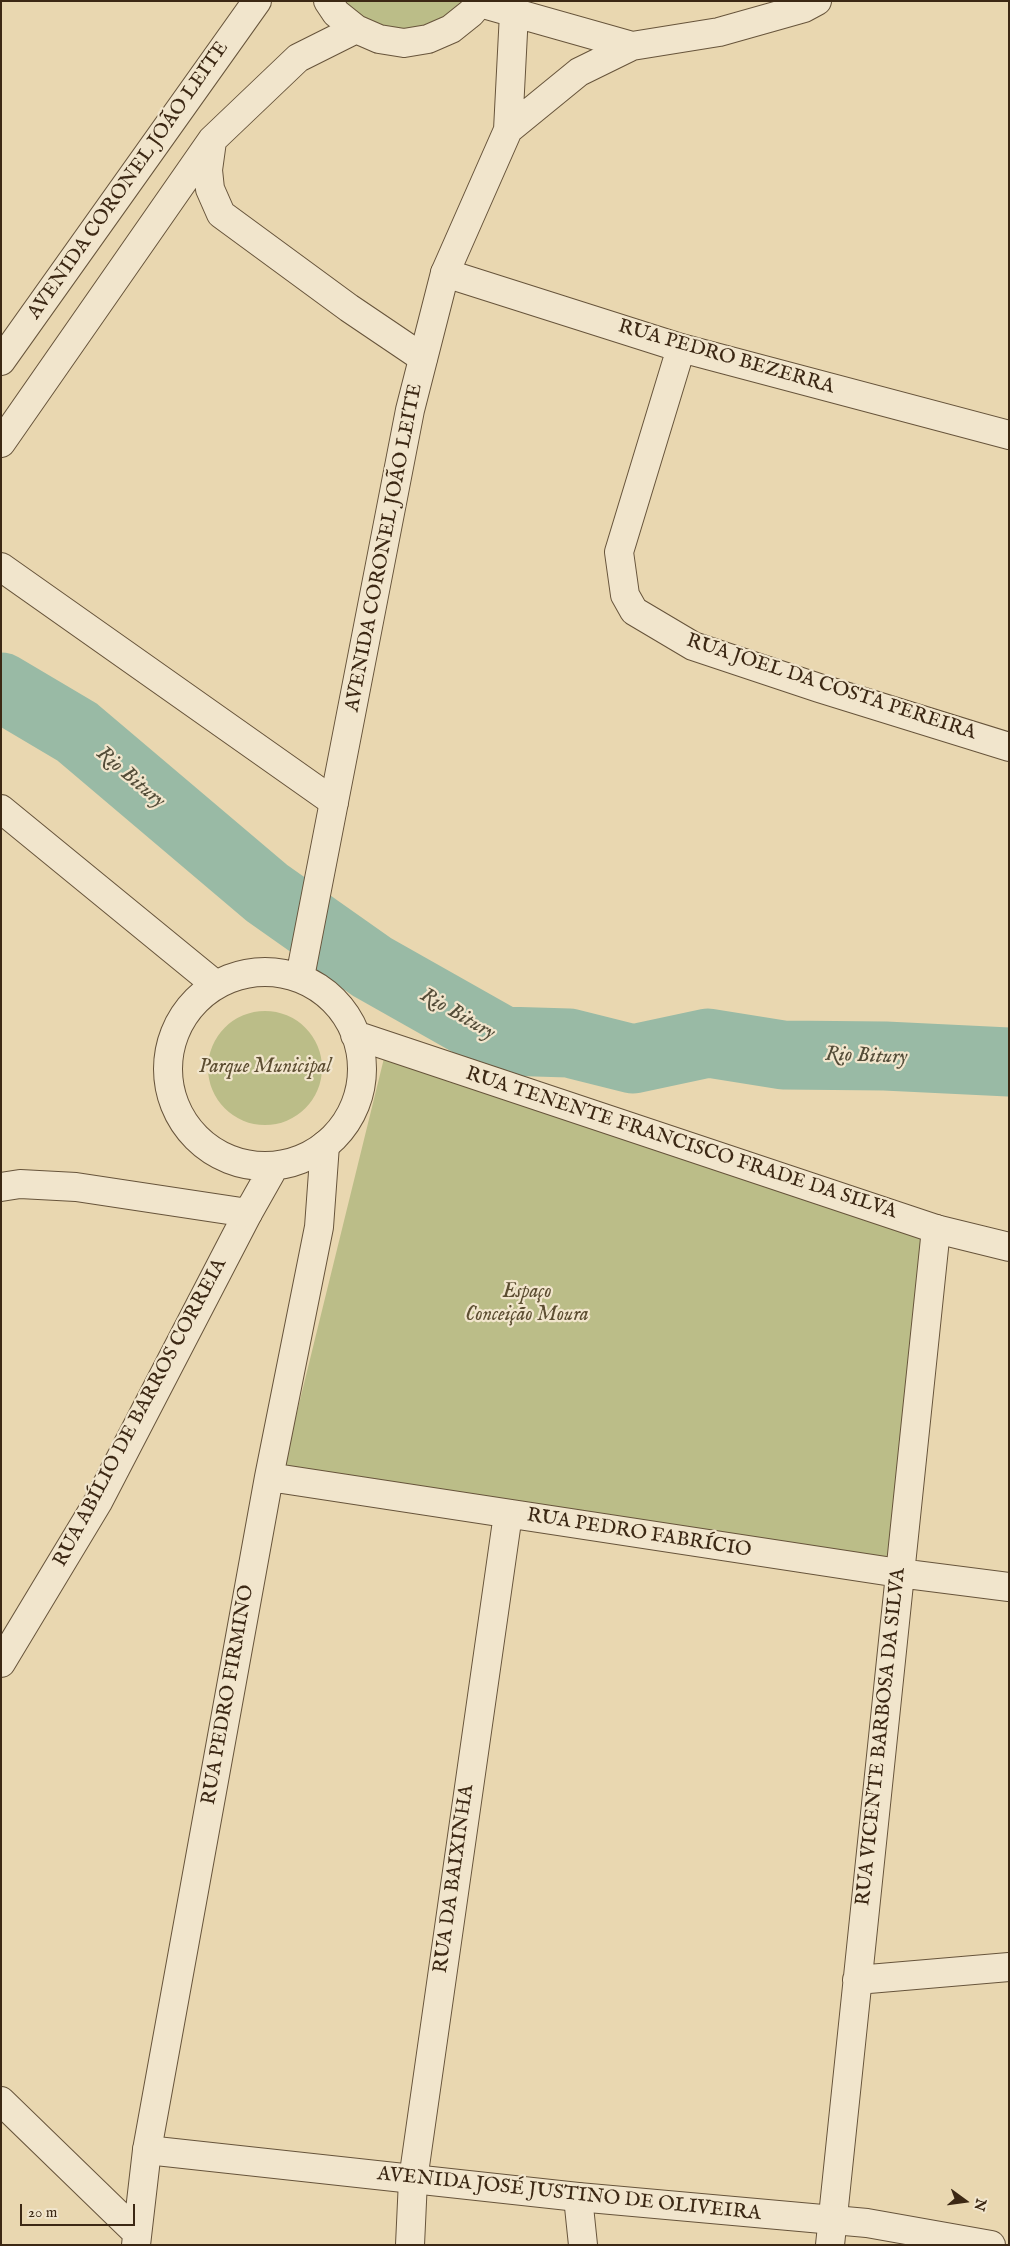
<!DOCTYPE html>
<meta charset="utf-8">
<style>
body{margin:0}
#map{position:relative;width:1010px;height:2246px;overflow:hidden;background:#e9d7b0;font-family:"IM FELL English",serif}
canvas{display:block}
.frame{position:absolute;inset:0;border:2px solid #3c2814;pointer-events:none}
.north{position:absolute;left:940px;top:2176px;width:50px;height:50px;-webkit-text-stroke:4px #f1e5cc;paint-order:stroke;rotate:104deg;font-size:14px;font-weight:700;line-height:20px;text-align:center;color:#3c2814}
.north::after{content:'';display:block;margin:auto;width:18px;height:22px;background:#3c2814;clip-path:polygon(50% 0,100% 100%,50% 72%,0 100%)}
.scale{position:absolute;left:20px;top:2204px;width:115px;height:22px;box-sizing:border-box;border:2px solid #3c2814;border-top:0;padding-left:6px;font-size:15px;line-height:18px;white-space:nowrap;color:#3c2814;-webkit-text-stroke:4px #f1e5cc;paint-order:stroke}
</style>
<div id="map">
<canvas width="1010" height="2246"></canvas>
<div class="frame"></div>
<div class="north">N</div>
<div class="scale">20 m</div>
</div>
<script>
const c = document.querySelector('canvas').getContext('2d');
c.lineJoin = 'round';
function fill(path, color) {
  c.fillStyle = color;
  c.fill(path, 'evenodd');
}
function poly(rows) {
  const path = new Path2D();
  for (const r of rows) {
    if (r.length === 3) {
      path.moveTo(r[0] + r[2], r[1]);
      path.arc(r[0], r[1], r[2], 0, 2 * Math.PI);
      continue;
    }
    path.moveTo(r[0], r[1]);
    for (let i = 2; i < r.length; i += 2) path.lineTo(r[i], r[i + 1]);
  }
  return path;
}
function stroke(path, color, width, dash) {
  c.strokeStyle = color;
  c.lineWidth = width;
  c.lineCap = dash ? 'butt' : 'round';
  c.setLineDash(dash || []);
  c.stroke(path);
}
function drawText(font, color, halo, rows, align = 'center') {
  c.font = font + ' "IM FELL English",serif';
  c.lineWidth = 4.5;
  c.setLineDash([]);
  c.textBaseline = 'middle';
  c.strokeStyle = halo;
  c.fillStyle = color;
  for (const [text, x, y, turn = 0] of rows) {
    c.save();
    c.translate(x, y);
    c.rotate((+turn || 0) * Math.PI / 180);
    c.textAlign = isNaN(turn) ? turn : align;
    if (halo) c.strokeText(text, 0, 0);
    c.fillText(text, 0, 0);
    c.restore();
  }
}
const green = poly([
 [339,1,464,1,441,23,402,33,364,24],
 [265,1068,57],
 [387,1046,927,1235,888,1561,284,1465]
]);
const river = poly([
 [1,687,77,732,267,893,372,967,503,1041,569,1043,633,1059,708,1043,783,1055,885,1056,1009,1062]
]);
const minor = poly([
 [328,1,336,13,356,29,379,39,404,43,428,39,451,29,471,13,481,1],
 [212,141,208,170,210,189,221,214,349,308,423,358],
 [445,273,681,348,1009,435],
 [681,348,619,552,625,595,634,611,693,646,819,688,1009,747],
 [1,361,257,1],
 [1,443,212,140,298,58,356,29],
 [1,567,334,802],
 [269,1477,899,1573,1009,1587],
 [1,1663,98,1502,248,1213],
 [857,1980,1009,1967],
 [1,2101,137,2233],
 [578,2197,583,2245],
 [136,2245,147,2150,269,1477,319,1227,325,1145],
 [410,2245,413,2180,508,1514],
 [830,2245,936,1229]
]);
const tertiary = poly([
 [480,3,632,46,719,32,804,8,817,1],
 [508,130,579,72,632,46],
 [1,809,216,985],
 [265,1069,97],
 [300,977,410,410,445,273,508,130,514,13],
 [355,1035,936,1229,1009,1247],
 [1,1187,20,1184,76,1187,248,1213,274,1167],
 [147,2150,578,2197,867,2223,991,2245]
]);
const streetNames = [
 ["AVENIDA CORONEL JOÃO LEITE",129,181,-55],
 ["RUA PEDRO BEZERRA",726,358,16],
 ["AVENIDA CORONEL JOÃO LEITE",385,548,-79],
 ["RUA JOEL DA COSTA PEREIRA",831,688,18],
 ["RUA TENENTE FRANCISCO FRADE DA SILVA",681,1144,18],
 ["RUA ABÍLIO DE BARROS CORREIA",141,1413,-62],
 ["RUA PEDRO FABRÍCIO",639,1534,9],
 ["RUA PEDRO FIRMINO",229,1695,-80],
 ["RUA VICENTE BARBOSA DA SILVA",882,1737,-84],
 ["RUA DA BAIXINHA",455,1879,-82],
 ["AVENIDA JOSÉ JUSTINO DE OLIVEIRA",569,2195,6]
];
const parkNames = [
 ["Parque Municipal",265,1068],
 ["Espaço",527,1293],
 ["Conceição Moura",527,1316]
];
const waterNames = [
 ["Rio Bitury",130,778,40],
 ["Rio Bitury",457,1015,30],
 ["Rio Bitury",866,1057,2]
];
fill(green, '#bbbd88');
stroke(river, '#99baa5', 69);
stroke(minor, '#67543b', 30);
stroke(tertiary, '#67543b', 30);
stroke(minor, '#f1e5cc', 28);
stroke(tertiary, '#f1e5cc', 28);
drawText('20px', '#3c2814', '#f1e5cc', streetNames);
drawText('italic 20px', '#5c4d31', '#f1e5cc', parkNames);
drawText('italic 21px', '#534c38', '#f1e5cc', waterNames);
</script>
